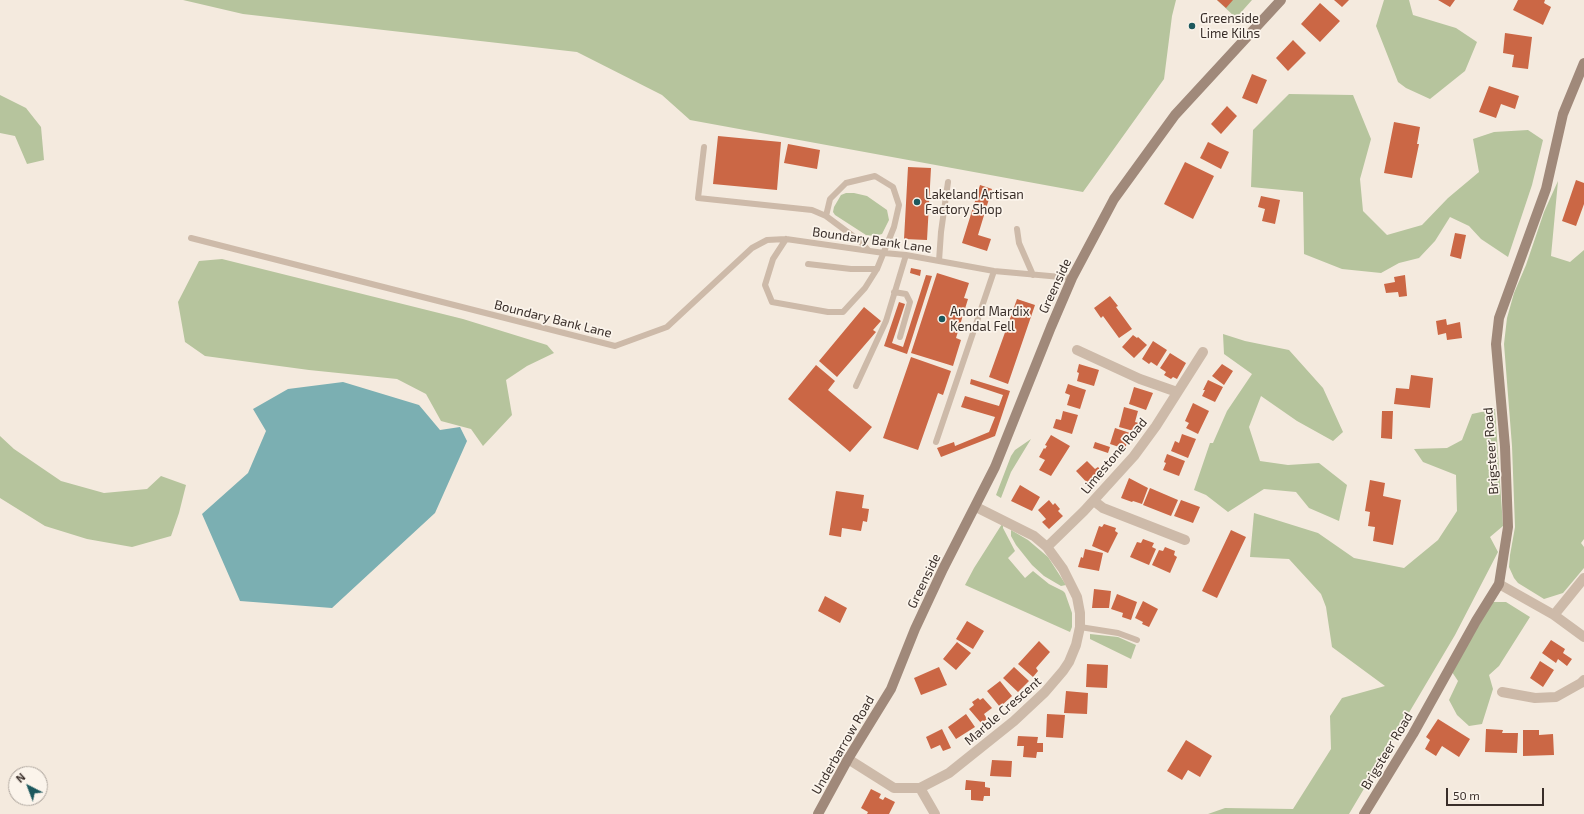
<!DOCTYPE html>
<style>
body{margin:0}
#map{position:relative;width:1584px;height:814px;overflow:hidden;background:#f4eade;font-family:"Exo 2",sans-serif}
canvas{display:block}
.north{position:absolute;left:8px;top:766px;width:40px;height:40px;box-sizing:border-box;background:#fbf4eb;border:1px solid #ada59d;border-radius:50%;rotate:318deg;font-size:11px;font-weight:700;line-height:16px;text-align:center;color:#392e29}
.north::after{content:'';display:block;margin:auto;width:14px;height:18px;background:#1c585d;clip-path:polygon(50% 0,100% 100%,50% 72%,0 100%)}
.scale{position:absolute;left:1446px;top:788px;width:98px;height:18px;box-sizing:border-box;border:2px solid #392e29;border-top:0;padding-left:5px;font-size:12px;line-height:14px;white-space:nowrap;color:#392e29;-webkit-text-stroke:3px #fbf4eb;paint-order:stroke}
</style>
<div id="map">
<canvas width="1584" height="814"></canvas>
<div class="north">N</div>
<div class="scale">50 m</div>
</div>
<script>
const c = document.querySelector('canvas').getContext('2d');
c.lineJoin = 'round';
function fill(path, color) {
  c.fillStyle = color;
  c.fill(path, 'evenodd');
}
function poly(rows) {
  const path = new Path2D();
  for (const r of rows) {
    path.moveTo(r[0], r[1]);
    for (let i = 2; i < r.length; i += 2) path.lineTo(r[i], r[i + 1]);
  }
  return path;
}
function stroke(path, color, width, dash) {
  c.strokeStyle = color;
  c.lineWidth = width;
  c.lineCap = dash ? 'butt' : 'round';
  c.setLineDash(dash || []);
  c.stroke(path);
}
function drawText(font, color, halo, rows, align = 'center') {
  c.font = font + ' "Exo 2",sans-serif';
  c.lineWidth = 3.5;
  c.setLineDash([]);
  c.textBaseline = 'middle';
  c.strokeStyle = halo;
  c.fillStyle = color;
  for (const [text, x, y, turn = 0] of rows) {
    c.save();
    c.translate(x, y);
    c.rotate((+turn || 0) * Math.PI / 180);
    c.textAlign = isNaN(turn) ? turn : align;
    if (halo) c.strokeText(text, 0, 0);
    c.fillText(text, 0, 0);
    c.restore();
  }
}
const green = poly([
 [183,0,1176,0,1172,16,1164,79,1083,192,690,120,662,95,577,52,243,14],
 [1217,0,1252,0,1236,18],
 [1384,0,1409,0,1413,15,1456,28,1477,42,1465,71,1430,99,1406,88,1398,82,1376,26],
 [1289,94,1353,95,1371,139,1360,179,1363,211,1387,235,1422,225,1448,198,1479,172,1473,139,1494,132,1528,130,1543,140,1532,185,1508,257,1481,239,1469,226,1450,217,1435,241,1419,258,1399,263,1381,273,1342,269,1304,254,1303,192,1251,187,1253,130],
 [0,95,26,108,41,127,44,160,27,164,15,136,0,133],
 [1558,181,1551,256,1570,262,1584,250,1584,539,1581,543,1584,547,1584,568,1563,593,1544,599,1518,583,1514,578,1509,567,1510,555,1515,527,1512,446,1504,344,1507,318,1514,293,1526,265,1544,212],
 [846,193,854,193,867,196,887,210,889,220,882,234,874,236,866,235,835,215,833,212,834,207,841,195],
 [222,259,463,319,547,345,554,353,527,366,506,380,512,415,483,446,471,429,441,421,426,394,397,379,309,370,205,356,185,342,178,302,199,261],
 [1223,334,1245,341,1289,350,1323,388,1343,432,1333,441,1297,421,1261,396,1249,427,1260,461,1288,465,1319,463,1347,485,1339,521,1309,508,1296,492,1264,489,1228,512,1206,495,1194,490,1210,443,1213,443,1227,411,1252,374,1224,354],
 [1495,409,1503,526,1490,537,1498,552,1455,635,1349,814,1208,814,1225,808,1293,809,1331,749,1330,716,1342,698,1385,686,1332,647,1326,607,1321,594,1289,559,1250,557,1254,513,1318,533,1354,558,1404,568,1438,540,1457,511,1456,475,1423,462,1414,449,1447,448,1462,440,1472,414],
 [0,436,14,449,61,481,104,493,147,489,161,476,186,485,179,513,171,536,132,547,87,539,45,526,0,498],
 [1031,439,1011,472,1001,498,996,495,1011,456,1015,450],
 [1002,524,1003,525,1003,528,1015,551,1008,558,1025,578,1033,571,1049,584,1063,591,1065,593,1072,613,1072,627,1070,632,965,585,974,568],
 [1011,530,1028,540,1048,557,1066,585,1061,586,1044,576,1032,565,1016,545,1011,536],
 [1492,602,1506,602,1530,617,1499,666,1489,675,1493,689,1482,724,1469,726,1457,715,1449,700,1458,681,1452,672],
 [1090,634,1118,637,1136,645,1131,659,1090,639]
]);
const water = poly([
 [343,382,419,405,440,430,460,427,467,441,435,513,332,608,240,601,202,514,248,473,266,431,253,409,288,389]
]);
const building = poly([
 [1217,0,1233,0,1226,8],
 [1334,0,1349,0,1342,7],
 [1438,0,1455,0,1450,7],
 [1518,0,1545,0,1544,3,1551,7,1543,25,1513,10],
 [1320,3,1340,21,1320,42,1301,24],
 [1505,33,1532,37,1528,69,1512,67,1514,55,1503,53],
 [1293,40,1306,53,1288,71,1276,58],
 [1252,74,1267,80,1257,104,1242,98],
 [1489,86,1519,96,1515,109,1501,104,1496,118,1479,112],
 [1227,106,1237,116,1221,134,1211,124],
 [1394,122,1420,127,1417,144,1419,144,1412,178,1384,173],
 [718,136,781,142,777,190,713,184],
 [1208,142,1229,152,1221,169,1200,158],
 [788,144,820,150,817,169,784,163],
 [1185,162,1214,176,1193,219,1164,204],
 [908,167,931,168,927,240,904,239],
 [1576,180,1584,183,1584,204,1576,226,1562,221],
 [980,185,992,189,978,235,991,239,987,251,962,243],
 [1261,196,1280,200,1275,224,1262,221,1265,209,1258,207],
 [1455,233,1466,235,1461,259,1450,256],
 [911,268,921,270,920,276,910,273],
 [937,273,969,283,964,298,968,299,956,338,961,340,953,366,911,353],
 [926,275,932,276,907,354,884,346,899,302,905,304,892,343,903,347],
 [1405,275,1407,296,1399,297,1398,292,1386,293,1384,284,1395,282,1394,277],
 [1110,296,1118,306,1116,307,1132,329,1119,338,1103,316,1101,318,1094,308],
 [1017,299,1035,305,1008,384,989,377],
 [864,307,881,321,873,330,876,332,837,377,819,361],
 [1446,319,1447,325,1460,322,1462,338,1447,340,1446,333,1438,335,1436,321],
 [1133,335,1137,338,1138,337,1147,345,1134,358,1122,347],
 [1153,341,1167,350,1157,366,1151,362,1149,364,1142,359],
 [1170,353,1186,363,1177,379,1173,377,1171,379,1164,375,1166,372,1160,368],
 [911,357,951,371,943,395,938,393,918,450,883,438],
 [1079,364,1099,370,1094,386,1077,381,1079,373,1077,372],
 [1222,364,1233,371,1224,385,1212,376],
 [816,365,835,381,828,390,872,427,850,452,788,399],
 [1411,375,1433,378,1430,408,1394,404,1396,388,1409,389],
 [971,379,1010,391,995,436,941,457,937,448,954,442,955,446,989,432,995,417,961,407,965,396,999,406,1003,395,970,384],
 [1208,380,1223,387,1215,402,1202,396,1205,390,1203,390],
 [1068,384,1086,390,1080,409,1067,405,1070,395,1065,393],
 [1134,387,1153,393,1146,410,1129,404],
 [1193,403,1209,411,1198,434,1186,428,1189,423,1185,421],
 [1124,407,1138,411,1135,422,1139,423,1137,432,1119,427],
 [1063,411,1078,415,1072,434,1053,428,1056,419,1061,420],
 [1382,411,1393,411,1392,439,1381,438],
 [1115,428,1130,433,1125,449,1110,444],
 [1182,434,1196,439,1188,458,1171,451,1175,441,1179,443],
 [1051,435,1070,446,1051,476,1039,470,1045,460,1039,457,1044,448,1045,449,1047,446,1045,445],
 [1095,442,1110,447,1108,453,1093,448],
 [1167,454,1185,461,1179,476,1163,470,1166,463,1164,462],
 [1087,461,1095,469,1098,467,1104,474,1091,487,1076,471],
 [1129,478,1148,488,1142,504,1133,501,1132,502,1121,498],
 [1370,480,1385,483,1383,496,1401,500,1393,545,1373,541,1375,527,1368,526,1370,512,1365,511],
 [1020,485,1040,497,1032,511,1011,501],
 [1150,488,1178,500,1171,516,1143,505],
 [836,491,864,495,862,508,869,509,867,522,863,521,861,531,842,528,841,537,829,535],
 [1049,500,1053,505,1055,503,1060,509,1058,511,1063,516,1049,529,1042,522,1046,519,1038,510],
 [1181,500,1200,507,1193,523,1174,516],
 [1104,524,1116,528,1115,531,1118,533,1108,553,1092,546,1099,526,1102,527],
 [1231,530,1246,537,1217,598,1202,591],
 [1143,539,1154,543,1152,547,1156,549,1149,565,1130,557,1137,542,1141,543],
 [1165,547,1175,551,1174,555,1177,557,1170,573,1152,565,1159,550,1163,551],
 [1085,549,1103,553,1099,571,1078,567,1081,557,1083,558],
 [1094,589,1111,591,1109,608,1092,608],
 [1117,594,1137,602,1131,620,1122,617,1123,613,1111,609],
 [825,596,847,608,840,623,818,611],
 [1143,601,1158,609,1149,627,1142,624,1143,622,1135,618],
 [967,621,984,631,973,649,956,639],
 [1551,640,1565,649,1563,653,1572,659,1567,666,1558,659,1556,663,1542,653],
 [1039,641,1050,652,1036,668,1038,671,1033,677,1018,664],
 [957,642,971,653,956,670,943,659],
 [1540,661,1554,670,1543,687,1530,678],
 [1087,664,1108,665,1107,688,1086,687],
 [939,667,947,685,921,695,914,678],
 [1014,667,1029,681,1018,692,1003,678],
 [1000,681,1012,696,1000,707,987,691],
 [1066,691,1088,693,1087,714,1064,713],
 [978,698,980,700,983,698,992,708,984,714,987,719,981,723,969,709,974,705,972,702],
 [966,714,975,727,956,739,948,727],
 [1047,714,1065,715,1063,738,1046,737],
 [1438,719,1470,739,1459,757,1442,746,1436,756,1425,749,1430,740,1426,737],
 [942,729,951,748,943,751,940,745,931,749,926,737],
 [1486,729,1503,730,1502,733,1518,733,1517,753,1485,752],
 [1523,730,1539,730,1539,735,1553,734,1554,755,1523,756],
 [1018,736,1038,737,1037,743,1043,743,1043,752,1037,752,1036,758,1023,757,1024,746,1017,746],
 [1186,740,1212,756,1200,777,1188,770,1182,780,1167,771],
 [992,760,1012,761,1011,777,990,776],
 [966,780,985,782,985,787,990,788,990,796,984,796,983,801,971,800,971,790,965,790],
 [871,789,881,794,879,798,883,800,885,797,895,802,889,814,867,814,868,812,861,808]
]);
const lane = poly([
 [704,147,698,198,812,210,826,216],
 [1017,229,1019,243,1033,275],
 [191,238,615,346,667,327,752,248,767,240,786,239,884,253,906,255,994,271,1072,278],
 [786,239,773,259,765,285,772,302,828,312,843,312,865,288,877,269,894,227,899,205,893,187,875,176,846,183,830,199,826,216,861,242,868,250],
 [939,261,941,232,948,182],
 [808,264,851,269,877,269],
 [894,292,906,294,910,302,900,337],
 [856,386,886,321,906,255],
 [936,442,994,271],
 [1080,627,1118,633,1137,640]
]);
const street = poly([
 [1077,350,1140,379,1177,392],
 [1094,501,1103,508,1185,540],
 [1047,547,1084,511,1134,456,1156,426,1203,352],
 [1499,584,1554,615,1584,637],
 [1554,615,1584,578],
 [1502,692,1535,698,1556,697,1581,683,1584,680],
 [848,759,894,788,920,788,949,773,1014,721,1045,692,1063,671,1069,662,1076,645,1080,627,1080,613,1077,597,1063,569,1047,547,1034,536,976,507],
 [920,788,935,814]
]);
const secondary = poly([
 [818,814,848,759,891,689,915,629,943,569,995,467,1051,327,1072,278,1114,199,1175,115,1281,0],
 [1364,814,1413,734,1476,621,1499,584,1508,527,1505,447,1496,344,1499,318,1546,189,1563,114,1584,63]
]);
const markers = [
 [1192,26,4,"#1c585d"],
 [917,202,4,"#1c585d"],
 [942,319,4,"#1c585d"]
];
const poiNames = [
 ["Greenside",1200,19],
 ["Lime Kilns",1200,34],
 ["Lakeland Artisan",925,195],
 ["Factory Shop",925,210],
 ["Anord Mardix",950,312],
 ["Kendal Fell",950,327]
];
const streetNames = [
 ["Boundary Bank Lane",872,240,8],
 ["Greenside",1055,286,-65],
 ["Boundary Bank Lane",553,319,14],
 ["Brigsteer Road",1491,451,-94],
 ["Limestone Road",1114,456,-50],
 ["Greenside",924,581,-64],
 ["Marble Crescent",1003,711,-41],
 ["Underbarrow Road",843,745,-60],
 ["Brigsteer Road",1387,751,-59]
];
fill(green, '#b6c49d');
fill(water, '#7bafb2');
fill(building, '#cb6745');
stroke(lane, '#cdbaa9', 6);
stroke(street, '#cdbaa9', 10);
stroke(secondary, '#a0897a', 10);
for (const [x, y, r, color] of markers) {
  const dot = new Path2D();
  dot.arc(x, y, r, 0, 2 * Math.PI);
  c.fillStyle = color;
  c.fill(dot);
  stroke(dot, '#fbf4eb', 1.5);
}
drawText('13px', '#392e29', '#fbf4eb', poiNames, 'left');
drawText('13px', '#392e29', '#fbf4eb', streetNames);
</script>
